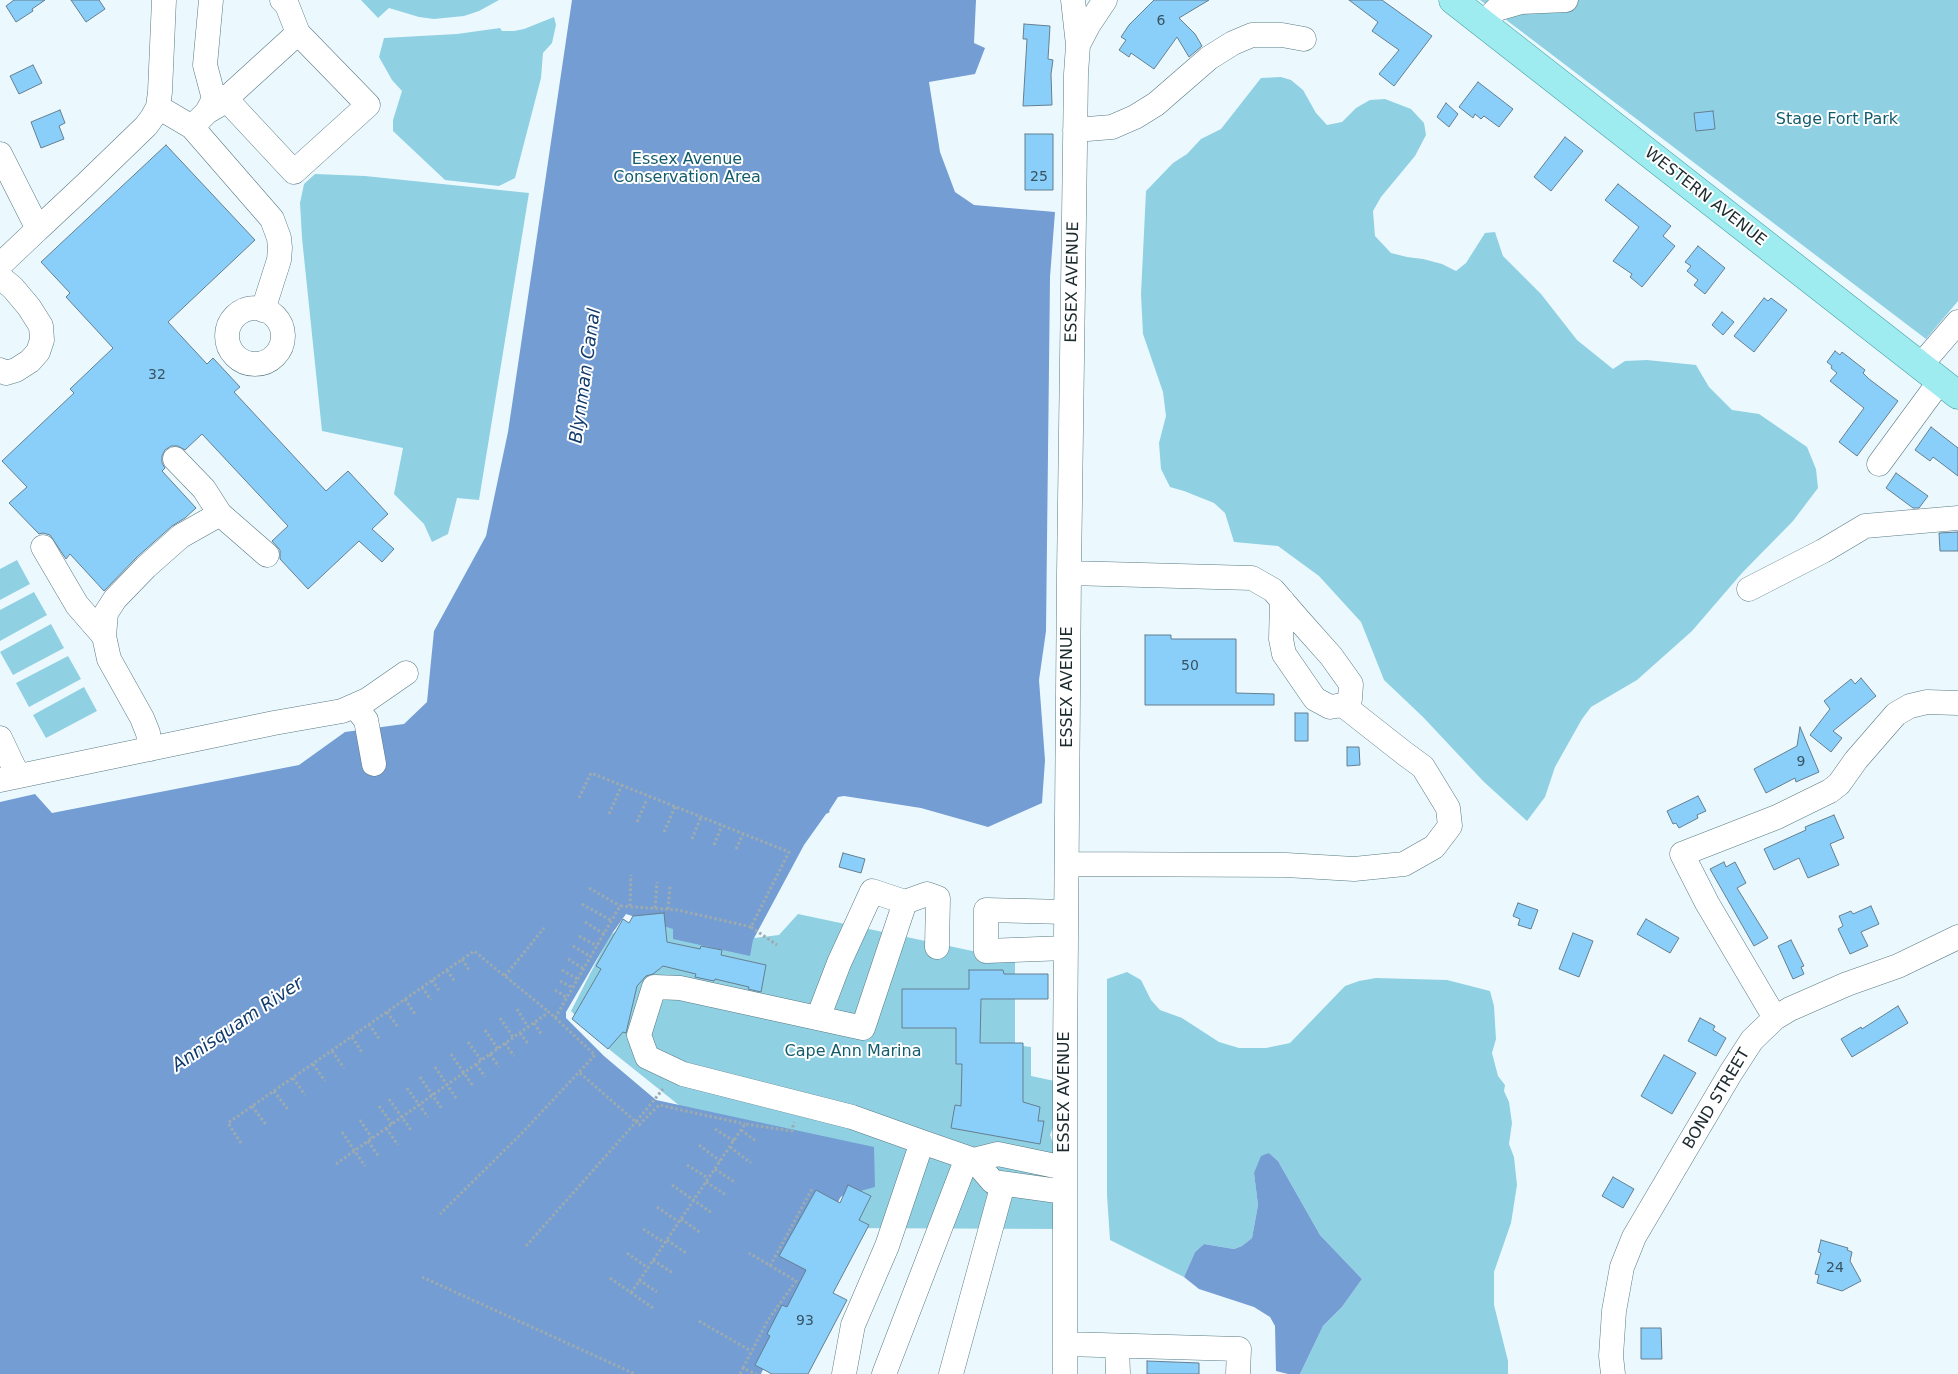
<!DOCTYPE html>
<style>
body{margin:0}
canvas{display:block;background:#ebf9fe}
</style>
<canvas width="1958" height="1374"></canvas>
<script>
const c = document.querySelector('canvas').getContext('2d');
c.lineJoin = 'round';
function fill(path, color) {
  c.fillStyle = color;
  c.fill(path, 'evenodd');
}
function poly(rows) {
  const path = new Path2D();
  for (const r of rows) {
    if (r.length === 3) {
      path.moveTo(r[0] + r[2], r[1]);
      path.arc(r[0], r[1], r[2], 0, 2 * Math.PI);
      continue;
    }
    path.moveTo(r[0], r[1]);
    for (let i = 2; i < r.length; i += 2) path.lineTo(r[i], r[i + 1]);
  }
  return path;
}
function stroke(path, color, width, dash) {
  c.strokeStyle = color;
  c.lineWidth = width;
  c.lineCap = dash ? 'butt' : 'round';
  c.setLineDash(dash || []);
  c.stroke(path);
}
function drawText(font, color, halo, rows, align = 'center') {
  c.font = font + ' "DejaVu Sans",sans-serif';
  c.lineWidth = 4;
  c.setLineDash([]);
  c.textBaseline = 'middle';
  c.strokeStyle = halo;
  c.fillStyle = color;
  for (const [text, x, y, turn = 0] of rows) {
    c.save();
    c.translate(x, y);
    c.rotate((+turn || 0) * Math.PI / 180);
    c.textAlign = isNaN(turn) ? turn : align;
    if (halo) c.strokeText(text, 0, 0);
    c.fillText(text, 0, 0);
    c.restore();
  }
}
const green = poly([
 [361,0,499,0,479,11,464,16,434,19,419,17,389,8,378,18],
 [1480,0,1958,0,1958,301,1926,339],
 [554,17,556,25,552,43,543,53,541,78,515,178,499,186,445,180,393,131,393,120,402,91,392,80,379,57,384,38,457,34,500,28,502,31,514,31,524,29],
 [1281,77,1291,80,1303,90,1316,113,1327,125,1342,122,1356,108,1370,100,1385,99,1411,109,1424,123,1426,135,1415,156,1381,197,1373,211,1375,236,1391,253,1407,257,1423,259,1442,264,1456,271,1466,263,1485,233,1495,232,1503,256,1541,294,1577,340,1613,369,1625,361,1647,360,1696,365,1709,387,1732,410,1759,414,1807,447,1816,469,1818,488,1793,521,1742,573,1692,631,1637,680,1591,707,1582,719,1555,767,1545,797,1527,821,1484,782,1423,717,1384,680,1361,622,1319,576,1278,546,1234,542,1225,513,1214,503,1184,491,1170,487,1161,469,1159,443,1166,416,1163,392,1143,334,1141,294,1146,191,1173,163,1187,154,1201,139,1221,129,1261,78],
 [315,174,365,176,529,193,479,500,457,498,448,534,432,542,424,524,394,494,403,448,322,431,302,238,300,203,304,184],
 [17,560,30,584,0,600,0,569],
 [34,592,47,615,0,641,0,610],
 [51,624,64,648,13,675,0,652],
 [68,656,81,679,29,707,16,683],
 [84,687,97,711,46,738,33,715],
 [662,904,729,941,779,935,798,914,1015,960,1015,1045,1031,1047,1031,1076,1064,1083,1062,1105,1050,1135,1067,1178,1065,1229,831,1228,855,1196,725,1142,610,1050,571,1011,610,935],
 [1127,972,1141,980,1151,1000,1160,1010,1182,1018,1219,1042,1239,1048,1266,1048,1290,1043,1345,986,1359,981,1376,978,1447,980,1490,991,1494,1006,1496,1039,1492,1053,1498,1076,1505,1085,1504,1091,1509,1102,1512,1123,1509,1144,1514,1157,1517,1185,1511,1223,1494,1272,1494,1305,1508,1361,1508,1374,1300,1374,1323,1326,1342,1307,1362,1279,1320,1235,1278,1161,1269,1153,1254,1173,1258,1205,1252,1238,1242,1246,1234,1249,1204,1244,1195,1252,1184,1277,1110,1240,1107,1195,1107,979]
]);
const water = poly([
 [572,0,976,0,974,43,985,48,975,74,929,82,940,152,955,192,974,205,1055,212,1050,277,1046,631,1039,680,1045,760,1042,803,988,827,921,808,844,796,838,797,829,811,830,812,826,814,804,845,753,940,750,956,673,939,673,929,626,914,611,935,566,1012,566,1018,604,1056,656,1100,874,1147,875,1187,842,1196,840,1198,761,1374,0,1374,0,802,35,794,52,813,299,765,345,732,404,724,427,702,434,631,486,536,508,432],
 [1269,1153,1278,1161,1320,1235,1362,1279,1342,1307,1323,1326,1300,1374,1288,1374,1276,1371,1275,1326,1270,1317,1254,1307,1199,1289,1184,1277,1195,1252,1204,1244,1234,1249,1242,1246,1252,1238,1258,1205,1254,1173,1261,1156]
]);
const building = poly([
 [14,0,45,0,32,9,33,11,16,22,6,6,14,0],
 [71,0,99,0,105,9,86,22,71,0],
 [1154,0,1209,0,1179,18,1195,34,1202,46,1189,57,1177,37,1154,69,1131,53,1129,57,1119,50,1126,40,1121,37,1129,25,1154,0],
 [1349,0,1382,0,1432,36,1394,86,1379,74,1399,50,1372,31,1378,22,1349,0],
 [1024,24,1050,26,1048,59,1053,60,1051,74,1052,105,1023,106,1027,39,1023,39,1024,24],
 [33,65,42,83,19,94,10,76,33,65],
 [1478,82,1513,109,1499,127,1484,116,1481,119,1475,114,1473,118,1459,107,1478,82],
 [1446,103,1458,114,1449,127,1437,117,1446,103],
 [60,110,65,123,59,126,64,139,41,148,31,122,60,110],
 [1713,111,1715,129,1696,131,1694,113,1713,111],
 [1025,134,1053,134,1053,190,1025,190,1025,134],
 [1565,137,1583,151,1551,191,1534,177,1565,137],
 [166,145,255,240,168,322,207,364,213,358,240,387,234,392,326,491,348,471,388,514,372,529,394,549,382,562,359,541,308,589,280,559,280,550,272,541,288,526,202,434,185,450,178,446,171,446,165,450,162,456,162,463,165,468,162,471,196,508,185,518,172,526,137,557,104,591,70,554,66,559,50,535,43,533,39,534,9,503,27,487,2,461,74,393,70,389,113,348,66,297,70,293,41,262,166,145],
 [1618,184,1671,226,1663,236,1675,246,1642,287,1630,277,1632,274,1613,261,1639,227,1605,200,1618,184],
 [1698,246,1725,268,1705,294,1694,285,1698,280,1687,271,1691,266,1685,262,1698,246],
 [1764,298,1768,301,1771,298,1787,310,1754,352,1734,336,1764,298],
 [1722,312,1734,322,1723,335,1712,325,1722,312],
 [1835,351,1840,355,1842,352,1865,370,1863,373,1869,379,1898,401,1857,456,1839,442,1864,408,1830,381,1837,373,1831,368,1832,366,1827,362,1835,351],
 [1931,427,1958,448,1958,476,1933,457,1930,461,1915,450,1931,427],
 [1896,473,1928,496,1919,508,1913,508,1886,488,1896,473],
 [1958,532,1958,551,1940,551,1939,533,1958,532],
 [1145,635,1171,635,1171,639,1236,639,1236,693,1274,694,1274,705,1145,705,1145,635],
 [1861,678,1876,696,1833,731,1842,738,1831,752,1810,735,1830,709,1824,701,1851,679,1855,684,1861,678],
 [1295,713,1308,713,1308,741,1295,741,1295,713],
 [1800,727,1819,772,1796,782,1795,778,1766,793,1754,769,1797,746,1800,727],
 [1347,747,1359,747,1360,765,1347,766,1347,747],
 [1698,796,1706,811,1697,815,1698,818,1679,828,1676,823,1673,824,1667,811,1698,796],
 [1834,815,1844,838,1830,844,1839,865,1808,878,1799,858,1774,870,1764,849,1806,830,1805,827,1834,815],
 [843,853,865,859,861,873,839,867,843,853],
 [1724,862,1726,867,1735,862,1746,883,1737,888,1768,938,1754,946,1710,869,1724,862],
 [1518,903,1538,910,1531,929,1518,925,1520,919,1513,916,1518,903],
 [1871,906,1879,924,1861,932,1868,946,1850,954,1838,929,1843,926,1839,916,1851,911,1853,914,1871,906],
 [664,913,667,942,700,949,701,946,722,950,721,955,766,965,761,992,748,989,749,987,715,979,714,981,695,977,696,974,663,966,653,974,646,976,637,986,626,1033,623,1032,608,1049,572,1019,601,969,596,966,623,919,629,923,633,916,664,913],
 [1646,919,1679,938,1670,953,1637,934,1646,919],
 [1573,933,1593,941,1579,977,1559,969,1573,933],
 [1791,940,1804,966,1801,967,1804,974,1793,979,1778,946,1791,940],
 [969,970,1003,970,1004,974,1048,974,1048,999,981,999,980,1043,1023,1043,1023,1102,1040,1107,1038,1121,1044,1121,1040,1144,951,1128,955,1105,961,1106,962,1064,956,1064,956,1028,902,1028,902,989,969,989,969,970],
 [1898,1006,1908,1023,1852,1057,1841,1039,1861,1027,1862,1029,1898,1006],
 [1700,1018,1715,1026,1713,1030,1726,1038,1716,1056,1688,1041,1700,1018],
 [1664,1055,1696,1073,1672,1114,1641,1096,1664,1055],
 [1613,1177,1634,1189,1623,1208,1602,1196,1613,1177],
 [848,1185,871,1196,859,1220,869,1225,833,1293,847,1300,808,1374,772,1374,755,1365,770,1336,767,1334,782,1305,787,1307,806,1270,779,1256,816,1190,840,1203,848,1185],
 [1821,1240,1848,1248,1847,1250,1852,1252,1850,1261,1861,1281,1842,1291,1817,1283,1819,1275,1815,1274,1821,1253,1818,1252,1821,1240],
 [1641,1328,1661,1328,1662,1359,1641,1359,1641,1328],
 [1147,1361,1199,1363,1199,1374,1147,1374,1147,1361]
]);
const path = poly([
 [609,814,622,785],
 [637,822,647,799],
 [664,832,675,807],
 [692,839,701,817],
 [714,845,722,826],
 [736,849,743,834],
 [589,888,620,906],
 [582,904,612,921],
 [630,906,631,875],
 [655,908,657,882],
 [668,909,670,886],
 [585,922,604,934],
 [751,927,777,945],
 [579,936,597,946],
 [573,946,591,957],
 [462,959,469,970],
 [568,959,584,969],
 [447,970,455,982],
 [562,970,579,980],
 [505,976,544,928],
 [432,980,440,992],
 [560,981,573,988],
 [422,987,431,1000],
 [555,990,566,997],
 [405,999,415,1014],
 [517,1009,528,1027],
 [387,1012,398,1027],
 [500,1018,513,1037],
 [555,1018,620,906,678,910,751,927,789,852,591,773,578,800],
 [534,1023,542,1035],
 [369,1024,380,1040],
 [485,1030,498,1049],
 [520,1033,529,1045],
 [352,1037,363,1054],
 [468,1042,481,1060],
 [505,1043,514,1056],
 [332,1051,344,1068],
 [451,1054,473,1086],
 [490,1054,499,1067],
 [313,1064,325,1081],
 [476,1064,485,1077],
 [435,1067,456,1098],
 [580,1073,636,1122,663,1089],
 [420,1077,442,1109],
 [293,1078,305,1095],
 [407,1088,428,1117],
 [274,1091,289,1111],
 [389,1099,411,1130],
 [252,1106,267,1126],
 [379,1106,392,1124],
 [360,1120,372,1138],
 [386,1128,398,1145],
 [715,1129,734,1141],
 [741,1130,756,1141],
 [342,1132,365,1166],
 [368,1141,379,1157],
 [241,1143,228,1123,474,951,549,1012],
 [699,1145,720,1161],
 [730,1147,751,1163],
 [336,1164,549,1012,595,1055,522,1133,440,1214],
 [687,1165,708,1178],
 [715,1169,736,1183],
 [706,1182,726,1195],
 [672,1185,712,1213],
 [657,1207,679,1222],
 [681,1219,701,1233],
 [643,1229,665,1243],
 [667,1240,686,1253],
 [526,1246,636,1122,639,1125,659,1105,745,1124],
 [627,1253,648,1268],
 [653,1260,674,1274],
 [770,1266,813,1187],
 [422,1277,635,1374],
 [610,1278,653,1308],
 [639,1280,657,1292],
 [631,1293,745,1124,792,1131,794,1122],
 [699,1321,751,1351],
 [743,1368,768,1320,796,1281,749,1253],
 [740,1374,743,1368,756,1374]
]);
const minor = poly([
 [1483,23,1497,9,1521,2,1566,0],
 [1078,45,1089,24,1105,0],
 [226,99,294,172,368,105,298,33,287,5,282,0],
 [158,107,192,127,272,219,279,238,280,248,279,260,263,310],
 [207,112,214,99,205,65,211,0],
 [192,127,207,112,219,105,298,33],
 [1075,130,1112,127,1135,117,1156,104,1209,58,1233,43,1252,35,1282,35,1304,39],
 [0,154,38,229,84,186,146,126,152,118,158,107,160,92,164,0],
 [0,265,38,229],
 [0,277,13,288,29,307,41,326,42,340,38,352,30,361,16,370,6,373,0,370],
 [255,336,28],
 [1920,366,1958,322],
 [175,459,204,489,220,514,267,555],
 [1879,464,1940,381],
 [43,547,77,605,104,636],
 [1069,573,1252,578,1273,590,1298,619,1331,656,1351,684,1350,699,1343,705,1330,707,1315,699,1284,654,1281,639,1282,600],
 [1749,589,1823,551,1865,526,1958,518],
 [354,706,366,720,374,764],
 [0,738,18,776],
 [150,749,148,733,142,718,109,659,104,636,106,613,115,599,146,567,181,536,220,514],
 [0,780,274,723,342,711,367,700,406,673],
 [1067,864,1286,865,1354,869,1404,864,1434,847,1450,826,1448,808,1423,767,1404,753,1343,705],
 [905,902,927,894,938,898,937,947],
 [1066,948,986,951,986,910,1066,912],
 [818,1018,839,963,872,891,905,902,863,1028,680,988,654,987,639,1035,647,1057,683,1074,852,1117,922,1142,974,1160,993,1182,1065,1192],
 [1775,1018,1707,903,1682,854,1777,817,1830,791,1839,784,1856,760,1896,714,1910,706,1927,702,1958,703],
 [974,1160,998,1154,1065,1168],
 [1065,1344,1239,1349,1238,1374],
 [1117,1346,1118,1374],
 [844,1374,853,1325,887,1246,922,1142],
 [884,1374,967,1158],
 [951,1374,1003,1184],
 [1065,1374,1065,1058,1069,573,1076,74,1078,45,1073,0],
 [1613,1374,1611,1356,1614,1311,1622,1267,1634,1237,1730,1074,1752,1040,1775,1018,1790,1009,1847,984,1898,966,1958,937]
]);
const major = poly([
 [1453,0,1958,395]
]);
const numberNames = [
 ["6",1161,21],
 ["25",1039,177],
 ["32",157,375],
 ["50",1190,666],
 ["9",1801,762],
 ["24",1835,1268],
 ["93",805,1321]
];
const parkNames = [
 ["Stage Fort Park",1837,120],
 ["Essex Avenue",687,160],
 ["Conservation Area",687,178],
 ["Cape Ann Marina",853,1052]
];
const streetNames = [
 ["WESTERN AVENUE",1705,197,38],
 ["ESSEX AVENUE",1073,282,-89],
 ["ESSEX AVENUE",1068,687,-90],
 ["ESSEX AVENUE",1065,1092,-90],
 ["BOND STREET",1717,1099,-59]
];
const waterNames = [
 ["Blynman Canal",586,376,-82],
 ["Annisquam River",238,1025,-34]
];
fill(green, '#90d0e3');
fill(water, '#749dd3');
fill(building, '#8acffa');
stroke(building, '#657f90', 1);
stroke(minor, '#597a84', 25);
stroke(major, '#47a0a6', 29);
stroke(path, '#9dabaf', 3, [2.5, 2.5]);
stroke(minor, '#fff', 24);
stroke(major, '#9eecf0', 28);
drawText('14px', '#385361', null, numberNames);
drawText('16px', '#125c6d', '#fff', parkNames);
drawText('16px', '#1c2a2e', '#fff', streetNames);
drawText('italic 18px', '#113b6c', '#fff', waterNames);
</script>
